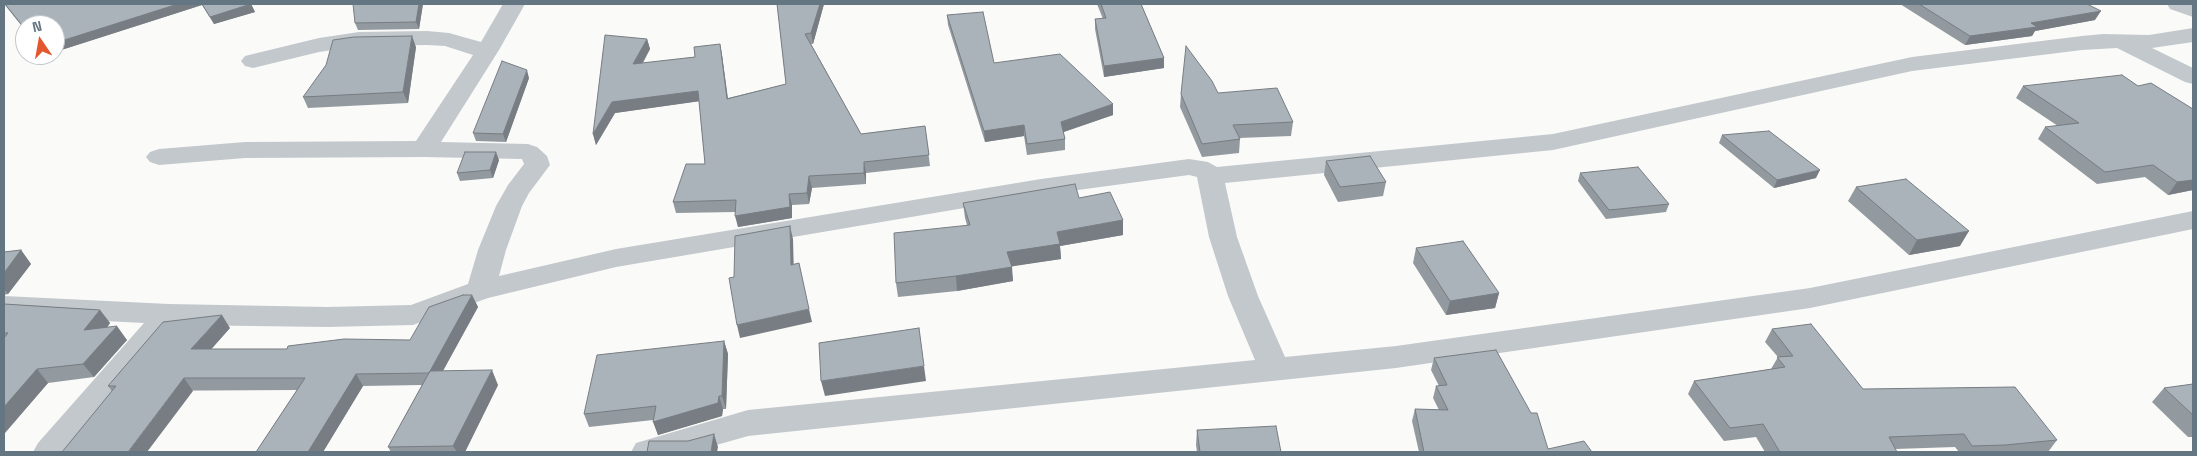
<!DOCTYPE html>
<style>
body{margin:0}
#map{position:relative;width:2197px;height:456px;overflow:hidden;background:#fafaf8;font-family:"Space Grotesk",sans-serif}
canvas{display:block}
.frame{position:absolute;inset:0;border:5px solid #657683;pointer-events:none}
.north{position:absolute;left:15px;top:15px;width:50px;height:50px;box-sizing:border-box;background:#fff;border:1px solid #c1c8cd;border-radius:50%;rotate:348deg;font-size:14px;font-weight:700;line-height:20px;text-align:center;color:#657683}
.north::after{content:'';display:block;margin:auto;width:18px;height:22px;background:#e4572e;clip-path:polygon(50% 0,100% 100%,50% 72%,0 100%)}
</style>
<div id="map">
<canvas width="2197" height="456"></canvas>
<div class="frame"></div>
<div class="north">N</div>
</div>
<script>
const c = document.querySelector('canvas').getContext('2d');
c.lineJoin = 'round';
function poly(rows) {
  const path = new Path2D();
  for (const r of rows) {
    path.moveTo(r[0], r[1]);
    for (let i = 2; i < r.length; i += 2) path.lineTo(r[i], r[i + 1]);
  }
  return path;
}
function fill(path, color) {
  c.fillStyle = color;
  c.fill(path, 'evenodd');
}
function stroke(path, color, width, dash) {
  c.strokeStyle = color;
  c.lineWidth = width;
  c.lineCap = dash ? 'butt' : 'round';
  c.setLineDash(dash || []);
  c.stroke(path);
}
const street = poly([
 [503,4,525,4,499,50,441,142,528,144,537,147,547,156,550,165,529,193,522,206,506,250,499,276,616,249,1041,179,1189,159,1208,162,1217,167,1553,134,1912,57,2082,36,2103,34,2149,35,2193,28,2193,42,2152,48,2193,68,2193,84,2185,82,2117,48,2082,50,1912,71,1553,150,1225,183,1237,237,1258,296,1285,357,1396,346,1810,288,2193,211,2193,229,1810,308,1396,368,748,436,692,452,631,452,636,443,748,410,1255,360,1228,296,1209,237,1197,177,1189,175,1041,195,616,267,488,298,413,325,327,327,177,325,69,452,33,452,38,443,144,323,4,316,4,296,169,304,327,307,411,305,468,284,478,250,496,206,508,185,524,164,522,159,424,157,245,158,159,165,150,162,146,157,150,152,159,149,245,142,416,141,473,55,445,46,427,45,359,46,319,52,253,68,245,66,241,61,245,56,253,54,319,38,359,32,427,31,449,33,481,42,503,4],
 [2167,4,2193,4,2193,17,2170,9,2167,4]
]);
const wall = poly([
 [4,4,251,4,255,12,214,24,202,5,55,52,55,25,25,25,25,30],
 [423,4,419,29,358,30,355,23],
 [777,4,824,4,813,44,811,44,861,134,925,126,930,166,866,173,866,184,812,188,809,204,792,205,792,218,738,227,736,212,676,213,673,202,705,164,699,101,615,113,596,145,593,134,647,39,650,49,643,63,695,57,720,44,722,55,728,98,786,84],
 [1097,4,1141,4,1164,58,1164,68,1104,77,1095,29,1095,19,1103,19],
 [1900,4,2087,4,2095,20,2035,31,2032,36,1965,45],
 [947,15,994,63,1113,115,1063,132,1065,139,1065,150,1027,155,1024,136,985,142,948,25],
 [416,47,408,103,308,108,303,97],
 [529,78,506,142,476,141,473,133],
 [2023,86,2138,86,2193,109,2193,190,2168,195,2145,177,2097,184,2038,139,2045,127,2058,126,2016,98],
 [1218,93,1293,122,1291,136,1239,138,1240,139,1239,153,1202,157,1180,107,1181,94],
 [1722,135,1816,178,1774,188,1719,143],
 [499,160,493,178,460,181,457,173],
 [1326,161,1386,182,1383,196,1338,202,1324,175],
 [1580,173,1669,204,1666,212,1606,219,1578,181],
 [1856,187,1960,246,1909,255,1848,201],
 [1079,198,1123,220,1123,235,1060,246,1061,259,1011,266,1013,281,957,291,898,297,896,283,967,225,965,218,963,203],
 [1416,248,1499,293,1495,308,1446,315,1413,263],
 [21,250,31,264,8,294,4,295,4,252],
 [472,295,478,307,443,371,498,385,465,452,391,452,388,447,422,385,363,386,323,452,256,452,297,390,112,391,108,386,230,328,211,349,287,349,410,340],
 [4,304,100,310,110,323,107,328,127,340,94,377,48,383,4,434],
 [1772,329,1863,389,2057,440,2048,452,1959,452,1955,447,1895,449,1897,452,1765,452,1756,437,1724,441,1688,394,1694,381,1771,369,1778,357,1765,342],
 [724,341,728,354,726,409,723,409,722,416,658,435,653,420,589,427,584,414],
 [1434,358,1548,449,1592,452,1419,452,1412,421,1415,409,1439,410,1433,398,1436,386,1439,386,1431,370],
 [2193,384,2193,437,2188,437,2152,402,2164,388],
 [1197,430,1281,452,1197,452,1196,445]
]);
const shadedWall = poly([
 [178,4,202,4,202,5,55,52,55,43],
 [251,4,255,12,214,24,210,17],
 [419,4,423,4,419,29,416,22],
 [820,4,824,4,813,44,811,33],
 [2101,11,2095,20,2035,31,2032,36,1965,45,1970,36,2031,23],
 [412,36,416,47,408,103,403,92],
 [647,39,650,49,636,74,633,64],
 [720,44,722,55,729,109,727,99],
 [1164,58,1164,68,1104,77,1104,66],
 [527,70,529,78,506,142,503,134],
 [698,91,701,101,615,113,596,145,593,134,612,102],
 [1113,104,1113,115,1061,133,1061,122],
 [1024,125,1024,136,985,142,984,131],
 [496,152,499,160,493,178,490,170],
 [864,162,866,173,866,184,864,173],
 [1820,170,1816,178,1774,188,1777,180],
 [809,176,812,188,809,204,807,193],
 [2193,180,2193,190,2168,195,2177,182],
 [789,194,792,205,792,218,738,227,735,216],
 [1123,220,1123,235,1060,246,1061,259,1008,267,1007,252,1057,232],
 [790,226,793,239,794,278,791,265],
 [1969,231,1960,246,1909,255,1917,240],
 [21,250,31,264,8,294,4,289,4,273],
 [1012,267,1013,281,957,291,956,276],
 [1499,293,1495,308,1446,315,1450,301],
 [472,295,478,307,435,385,429,373],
 [809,309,812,322,740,338,737,325],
 [100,310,110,323,94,344,84,330],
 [222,315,230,328,200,362,191,349],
 [117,326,127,340,94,377,83,364],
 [724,341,728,354,726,409,722,396],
 [924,366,926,381,825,396,821,381],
 [37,369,48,383,4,434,4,407],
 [492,370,498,385,465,452,457,452,453,446],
 [356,374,363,386,323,452,308,452],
 [184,378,193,391,147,452,128,452],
 [719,396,723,409,722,416,658,435,653,422],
 [714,434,718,447,717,452,711,452]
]);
const building = poly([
 [5,4,178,4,55,43,55,25,25,25,25,29,5,4],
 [202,4,251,4,210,17,202,4],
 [353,4,419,4,416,22,355,23,353,4],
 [777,4,820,4,811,33,805,34,861,134,925,126,929,155,864,162,864,173,809,176,807,193,789,194,790,207,735,216,736,200,673,202,686,164,705,164,698,91,612,102,593,134,605,35,647,39,633,64,695,57,694,47,720,44,727,99,786,84,777,4],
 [1101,4,1141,4,1164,58,1104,66,1095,19,1106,18,1101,4],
 [1919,4,2087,4,2101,11,2031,23,2037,27,1970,36,1919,4],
 [983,12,994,63,1060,54,1113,104,1061,122,1065,139,1027,144,1024,125,984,131,947,15,983,12],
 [412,36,403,92,303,97,326,65,333,40,354,37,412,36],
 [1186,46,1212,81,1218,93,1277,88,1293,122,1233,125,1240,139,1202,144,1181,94,1186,46],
 [502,61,527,70,503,134,473,133,502,61],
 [2122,75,2138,86,2151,83,2193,109,2193,180,2177,182,2153,165,2105,172,2045,127,2079,123,2023,86,2122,75],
 [1769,131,1820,170,1777,180,1722,135,1769,131],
 [465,152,496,152,490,170,457,173,465,152],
 [1370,156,1386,182,1340,187,1326,161,1370,156],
 [1638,167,1669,204,1609,210,1580,173,1638,167],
 [1906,179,1969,231,1917,240,1856,187,1906,179],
 [1075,184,1079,198,1110,192,1123,220,1057,232,1060,244,1007,252,1012,267,956,276,896,283,894,233,970,225,963,203,1075,184],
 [790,226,791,265,799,263,809,309,737,325,729,278,734,277,735,236,790,226],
 [1463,241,1499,293,1450,301,1416,248,1463,241],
 [21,250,4,273,4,252,21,250],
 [463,295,472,295,429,373,356,374,308,452,256,452,305,378,184,378,128,452,62,452,116,386,108,386,163,322,222,315,191,349,287,349,288,346,344,339,410,340,429,307,463,295],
 [4,304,100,310,84,330,117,326,83,364,37,369,4,407,4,338,8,333,4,333,4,304],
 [1811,324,1863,389,2015,387,2057,440,2005,445,1972,446,1964,434,1889,437,1897,452,1780,452,1763,424,1730,428,1694,381,1785,367,1777,357,1793,356,1772,329,1811,324],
 [919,328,924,366,821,381,819,343,919,328],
 [724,341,722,396,719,396,718,403,653,422,656,406,584,414,597,355,724,341],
 [1496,350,1531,413,1537,413,1548,449,1584,441,1592,452,1424,452,1415,409,1448,410,1436,386,1447,385,1434,358,1496,350],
 [492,370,453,446,388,447,430,371,492,370],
 [2193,384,2193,415,2164,388,2193,384],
 [1276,426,1281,452,1200,452,1197,430,1276,426],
 [714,434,711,452,647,452,649,441,688,441,714,434]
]);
fill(street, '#c3c8cc');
fill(wall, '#929a9f');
fill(shadedWall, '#777d82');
fill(building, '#aab3b9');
stroke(building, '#777d82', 1);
</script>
